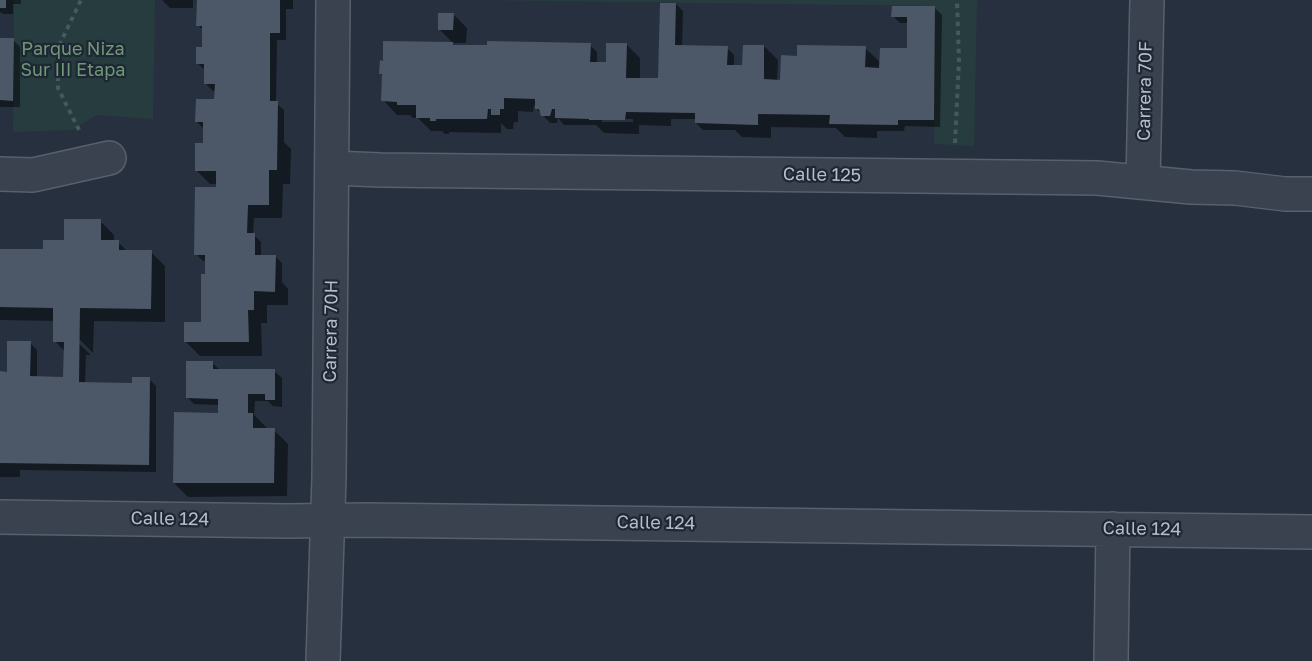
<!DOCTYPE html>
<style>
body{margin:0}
canvas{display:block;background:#26303e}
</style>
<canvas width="1312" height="661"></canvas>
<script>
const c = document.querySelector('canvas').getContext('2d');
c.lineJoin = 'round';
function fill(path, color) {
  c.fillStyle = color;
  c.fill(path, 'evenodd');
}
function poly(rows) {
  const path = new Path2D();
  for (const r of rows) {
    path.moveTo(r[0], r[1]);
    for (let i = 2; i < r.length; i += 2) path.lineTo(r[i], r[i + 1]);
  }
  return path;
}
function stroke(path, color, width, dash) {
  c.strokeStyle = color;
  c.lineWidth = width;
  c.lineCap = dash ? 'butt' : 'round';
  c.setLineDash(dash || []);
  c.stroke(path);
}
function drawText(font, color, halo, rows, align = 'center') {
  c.font = font + ' "Golos Text",sans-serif';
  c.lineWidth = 4.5;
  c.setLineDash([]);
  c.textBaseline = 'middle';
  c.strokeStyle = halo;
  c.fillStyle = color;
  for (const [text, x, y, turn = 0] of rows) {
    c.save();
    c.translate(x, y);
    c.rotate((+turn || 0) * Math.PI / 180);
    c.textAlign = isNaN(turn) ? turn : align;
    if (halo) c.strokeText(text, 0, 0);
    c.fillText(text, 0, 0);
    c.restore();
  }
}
const green = poly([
 [14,0,155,0,153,119,97,115,72,130,13,132],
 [473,0,977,0,974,146,934,144,935,6]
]);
const shadow = poly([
 [0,0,21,0,21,4,13,4,13,14,3,14,0,12],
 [162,0,193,0,193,8,170,8],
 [198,0,293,0,293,9,286,9,286,40,277,40,276,103,284,110,284,142,291,149,290,184,283,184,282,218,254,218,253,234,261,242,261,256,275,256,282,263,282,282,288,289,288,305,267,305,267,323,261,323,262,356,200,356,186,342,203,324,206,261,203,261,196,254,217,188,217,184,210,184,196,170,205,145,204,129,197,122,215,101,216,91,213,91,206,84,206,71,198,64,203,48,203,30,198,25],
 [676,4,683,11,682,47,727,48,734,55,734,67,744,67,764,46,778,60,777,81,782,82,798,58,865,48,881,63,909,50,909,23,900,23,893,16,935,8,942,15,940,127,905,126,904,131,877,131,877,138,845,137,836,128,771,127,771,138,742,137,735,130,703,130,696,123,696,119,671,119,671,126,639,125,639,134,604,133,596,125,564,125,558,118,557,123,550,123,537,109,537,105,534,105,533,112,518,111,518,122,514,122,513,129,507,129,501,123,501,133,449,132,449,134,445,134,442,131,431,131,418,118,413,118,410,115,397,115,383,100,383,76,381,74,452,43,455,46,590,45,597,52,597,64,607,64,626,44,640,58,640,79,660,82],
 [602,119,633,119,633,122,602,122],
 [453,14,467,28,466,43,453,43,439,29],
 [0,40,13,40,20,47,20,107,0,107],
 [100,221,114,235,114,242,118,242,128,252,151,252,165,266,165,322,94,321,93,353,75,335,73,338,91,355,86,355,85,383,133,384,149,379,156,386,156,472,20,470,20,477,0,477,0,373,8,373,30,343,37,350,37,378,65,378,65,352,55,341,55,321,0,320,0,250,44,251,65,241],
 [212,363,220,370,274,371,282,378,282,407,273,406,268,401,255,401,254,415,267,428,274,430,288,444,287,496,188,497,174,483,220,414,220,405,194,404,187,397]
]);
const building = poly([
 [0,0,6,0,6,8,0,8],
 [197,0,280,0,280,33,270,33,270,101,278,101,277,170,269,170,269,205,248,205,247,233,255,233,255,255,276,255,275,292,254,291,254,310,248,310,249,342,184,342,184,322,201,322,201,274,205,274,205,255,194,255,195,187,216,187,216,171,195,171,195,143,203,143,203,122,195,122,196,99,214,99,215,84,204,84,204,64,196,64,196,47,202,47,202,26,196,26],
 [660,3,676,3,675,45,728,46,727,65,742,65,743,45,764,45,764,79,780,80,781,55,797,56,797,45,866,46,865,67,879,68,880,48,907,48,907,17,891,17,892,6,935,6,934,120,898,120,898,125,829,124,830,115,758,114,758,125,695,123,695,113,626,112,625,120,589,120,589,119,555,118,555,109,552,109,550,116,541,116,539,109,535,109,535,99,504,98,504,109,500,109,500,115,491,115,491,109,488,109,487,119,436,119,436,121,430,121,430,118,416,118,416,105,397,105,397,102,381,101,382,74,379,74,380,60,383,61,383,41,453,42,453,45,487,45,487,41,591,43,590,62,606,62,606,43,627,43,626,78,658,78],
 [438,13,454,13,453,30,438,30],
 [0,38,14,38,13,101,0,100],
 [64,219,101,219,101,240,119,240,119,250,152,250,151,309,80,308,79,382,132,383,132,377,150,377,149,465,0,463,0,371,7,372,7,341,31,341,30,376,63,377,64,342,53,342,53,308,0,307,0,249,43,249,43,240,64,240],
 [186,361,213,361,213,369,275,369,275,400,265,400,265,394,248,394,248,413,253,413,253,428,275,428,274,483,173,483,174,412,218,413,218,399,186,398]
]);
const path = poly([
 [79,130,58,88,58,48,81,0],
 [955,143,959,61,957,0]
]);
const street = poly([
 [332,168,381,170,1097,178,1191,187,1235,188,1285,194,1312,194],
 [0,174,33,175,109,158],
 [1143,182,1147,0],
 [0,517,287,521,367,520,1312,532],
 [323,661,329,478,333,0],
 [1111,661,1113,529]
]);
const parkNames = [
 ["Parque Niza",73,49],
 ["Sur III Etapa",73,70]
];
const streetNames = [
 ["Carrera 70F",1145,91,-89],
 ["Calle 125",822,175,1],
 ["Carrera 70H",331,331,-89],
 ["Calle 124",170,519,1],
 ["Calle 124",656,523,1],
 ["Calle 124",1142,529,1]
];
fill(green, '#273c3f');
fill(shadow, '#0007');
fill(building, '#4c5767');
stroke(street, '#57606c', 36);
stroke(path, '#46595c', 4, [4.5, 4.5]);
stroke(street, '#39424e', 33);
drawText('18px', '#6e9977', '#1e2733', parkNames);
drawText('18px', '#b6bdc9', '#1e2733', streetNames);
</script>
